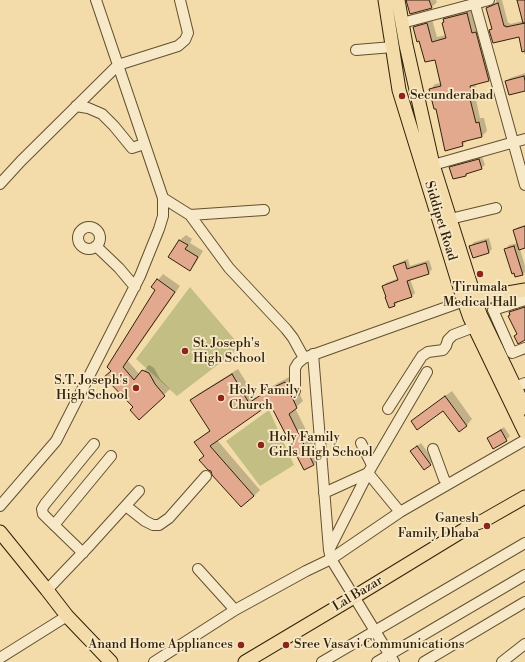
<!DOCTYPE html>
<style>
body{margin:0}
canvas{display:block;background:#f3dcaa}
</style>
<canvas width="525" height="662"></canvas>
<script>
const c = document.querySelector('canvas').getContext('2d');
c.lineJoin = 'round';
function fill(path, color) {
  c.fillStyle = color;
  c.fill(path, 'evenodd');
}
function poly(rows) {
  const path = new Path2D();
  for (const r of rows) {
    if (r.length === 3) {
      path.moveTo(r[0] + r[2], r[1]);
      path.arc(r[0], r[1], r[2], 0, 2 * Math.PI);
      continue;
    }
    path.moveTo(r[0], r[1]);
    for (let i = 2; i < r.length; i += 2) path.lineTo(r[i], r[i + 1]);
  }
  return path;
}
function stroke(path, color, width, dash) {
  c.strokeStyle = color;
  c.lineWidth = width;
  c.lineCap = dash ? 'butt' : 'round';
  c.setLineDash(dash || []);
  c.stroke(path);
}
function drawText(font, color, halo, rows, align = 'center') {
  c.font = font + ' "Libre Bodoni",serif';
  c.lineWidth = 3.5;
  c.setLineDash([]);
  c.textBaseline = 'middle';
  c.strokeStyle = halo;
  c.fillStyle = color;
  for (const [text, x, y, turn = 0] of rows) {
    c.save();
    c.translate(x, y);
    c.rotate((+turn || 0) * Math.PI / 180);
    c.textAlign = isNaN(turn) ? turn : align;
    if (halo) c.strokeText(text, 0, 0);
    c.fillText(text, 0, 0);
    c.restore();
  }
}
const green = poly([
 [190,287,241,347,177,396,136,359],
 [269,410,294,465,260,486,226,441]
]);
const shadow = poly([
 [407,0,436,0,437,2,431,8],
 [496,0,502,0,508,23,510,23,510,24,523,21,518,0,525,0,525,54,524,54,520,36,490,30,492,28,487,8,491,4,496,2],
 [472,8,493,76,488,80,475,84,477,93,475,95,480,118,484,118,487,131,482,136,467,140,467,141,462,145,437,107,431,89,435,84,441,83,436,58,414,27,419,22,432,19,437,37,446,35,444,19,449,14],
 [525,73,525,89,506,81,510,78],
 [482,156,485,165,481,168,468,172,466,175,450,167,454,164],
 [525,225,525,247,520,249,525,266,525,272,523,274,506,249,509,245,518,243,514,231,518,227],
 [186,235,192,239,190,243,203,251,195,264,190,269,170,257,180,240],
 [489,238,492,249,489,252,471,246,474,242],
 [408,259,410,266,429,260,432,269,429,273,410,279,415,293,411,297,398,301,398,302,395,305,390,307,383,286,386,283,399,278,395,266,398,263],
 [163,274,180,286,128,361,140,375,149,365,154,368,160,379,170,389,139,419,135,407,112,371,156,290,158,280],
 [525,305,525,339,515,336,518,333,510,313,514,309],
 [238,369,256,398,276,384,291,376,303,401,295,408,320,458,314,464,270,402,217,440,260,490,254,496,241,505,196,442,202,436,210,430,191,400,198,394],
 [452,391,472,419,467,425,459,430,444,409,412,421,418,416],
 [504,427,510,436,506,440,488,438,492,435],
 [421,443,434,461,430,464,411,451]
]);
const building = poly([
 [406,0,429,0,432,8,410,14,406,0],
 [517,0,525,0,525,23,523,23,517,0],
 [498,3,504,26,506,26,506,27,525,23,525,51,522,52,519,37,493,43,489,30,492,29,486,8,498,3],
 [467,13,472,33,476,32,489,81,470,86,473,99,470,99,476,123,479,122,482,137,462,142,463,146,445,151,436,109,434,109,429,89,441,86,435,60,425,62,419,41,417,42,413,27,427,23,432,42,446,38,442,23,444,22,443,19,467,13],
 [524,76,525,81,525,91,509,95,505,81,524,76],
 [479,159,482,169,466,174,466,176,453,179,449,167,479,159],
 [525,226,525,248,519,250,513,230,525,226],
 [179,240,188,245,185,249,198,257,190,271,168,257,179,240],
 [486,241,489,253,473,258,469,246,486,241],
 [514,246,523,275,515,277,514,273,512,274,504,249,514,246],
 [405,262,407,269,426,263,429,274,407,281,412,297,394,303,395,306,389,308,385,297,386,297,382,286,398,280,393,266,405,262],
 [157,279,175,292,123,367,134,380,142,370,149,373,155,384,165,396,139,420,130,410,133,407,104,377,111,371,107,367,155,290,151,287,157,279],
 [525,307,525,340,518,344,514,336,517,334,508,316,510,315,509,312,525,307],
 [232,374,249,403,268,390,285,382,288,390,289,394,292,397,297,408,289,414,314,465,304,470,270,404,210,446,254,496,241,507,212,475,211,471,208,470,199,460,204,456,194,442,210,431,190,400,232,374],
 [445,396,467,426,459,432,443,411,417,430,411,421,445,396],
 [501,430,507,441,493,449,487,438,501,430],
 [417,446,431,465,424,470,410,451,417,446]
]);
const minor = poly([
 [475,4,525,185],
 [402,23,489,0],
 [356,50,393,47],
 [76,106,88,108,102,114,114,126,132,148,144,144],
 [433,165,525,139],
 [0,184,21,161,118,65,178,46,185,40,188,33,180,0],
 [163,198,190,215,264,210],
 [190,215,229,268,286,329,293,338,304,358],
 [450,219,496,208],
 [89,238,11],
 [96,246,119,268,135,287],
 [525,300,493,310,512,353,525,348],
 [313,354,329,550,331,559,394,662],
 [515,387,525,383],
 [295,391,295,368,298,363,304,358,464,301],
 [388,409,422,356,428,352,443,350,446,346,448,340,453,335,474,327],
 [361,443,372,465],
 [433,449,444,479,448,484],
 [324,493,368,473,427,372],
 [0,506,56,441,140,276,159,229,163,216,163,198,96,0],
 [126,506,145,521,153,525,159,525,169,518,206,476],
 [54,525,111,456],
 [329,550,368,473,400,512],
 [83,553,49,520,43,514,42,509,45,504,94,444],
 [198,569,235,610],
 [47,590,90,545,139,491],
 [0,658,67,616],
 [154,662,235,610,306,571,331,559,400,512,525,440],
 [322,662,525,543],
 [377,662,525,575],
 [424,662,525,602],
 [502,662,525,644]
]);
const major = poly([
 [385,0,399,90,464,301,470,318,525,432],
 [398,0,406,45,433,165,480,314,525,408],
 [468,300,525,290],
 [0,532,47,590,67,616,111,662],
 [245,662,354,597,472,525,477,523,483,521,525,497]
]);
const markers = [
 [402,96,4,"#8f2418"],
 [480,274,4,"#8f2418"],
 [185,351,4,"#8f2418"],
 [136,388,4,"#8f2418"],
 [221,398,4,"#8f2418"],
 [261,445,4,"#8f2418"],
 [487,526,4,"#8f2418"],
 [241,645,4,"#8f2418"],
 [286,645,4,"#8f2418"]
];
const poiNames = [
 ["Secunderabad",410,96],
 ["Tirumala",480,288,"center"],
 ["Medical Hall",480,303,"center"],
 ["St. Joseph's",193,344],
 ["High School",193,359],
 ["S.T. Joseph's",128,381,"right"],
 ["High School",128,396,"right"],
 ["Holy Family",229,391],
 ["Church",229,406],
 ["Holy Family",269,438],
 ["Girls High School",269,453],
 ["Ganesh",479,519,"right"],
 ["Family Dhaba",479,534,"right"],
 ["Anand Home Appliances",233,645,"right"],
 ["Sree Vasavi Communications",294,645]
];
const streetNames = [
 ["Siddipet Road",440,221,73],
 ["Lal Bazar",358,594,-31]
];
fill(green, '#c2be84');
fill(shadow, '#0003');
fill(building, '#e2a98f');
stroke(building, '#322109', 1);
stroke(minor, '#625031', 12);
stroke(major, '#322109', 15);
stroke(minor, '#f7e8c8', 10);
stroke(major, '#f3dcaa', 13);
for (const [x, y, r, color] of markers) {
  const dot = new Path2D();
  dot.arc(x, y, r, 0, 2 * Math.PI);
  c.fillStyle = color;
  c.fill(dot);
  stroke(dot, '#f7e8c8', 1.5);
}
drawText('13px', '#322109', '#f7e8c8', poiNames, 'left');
drawText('13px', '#322109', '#f7e8c8', streetNames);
</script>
